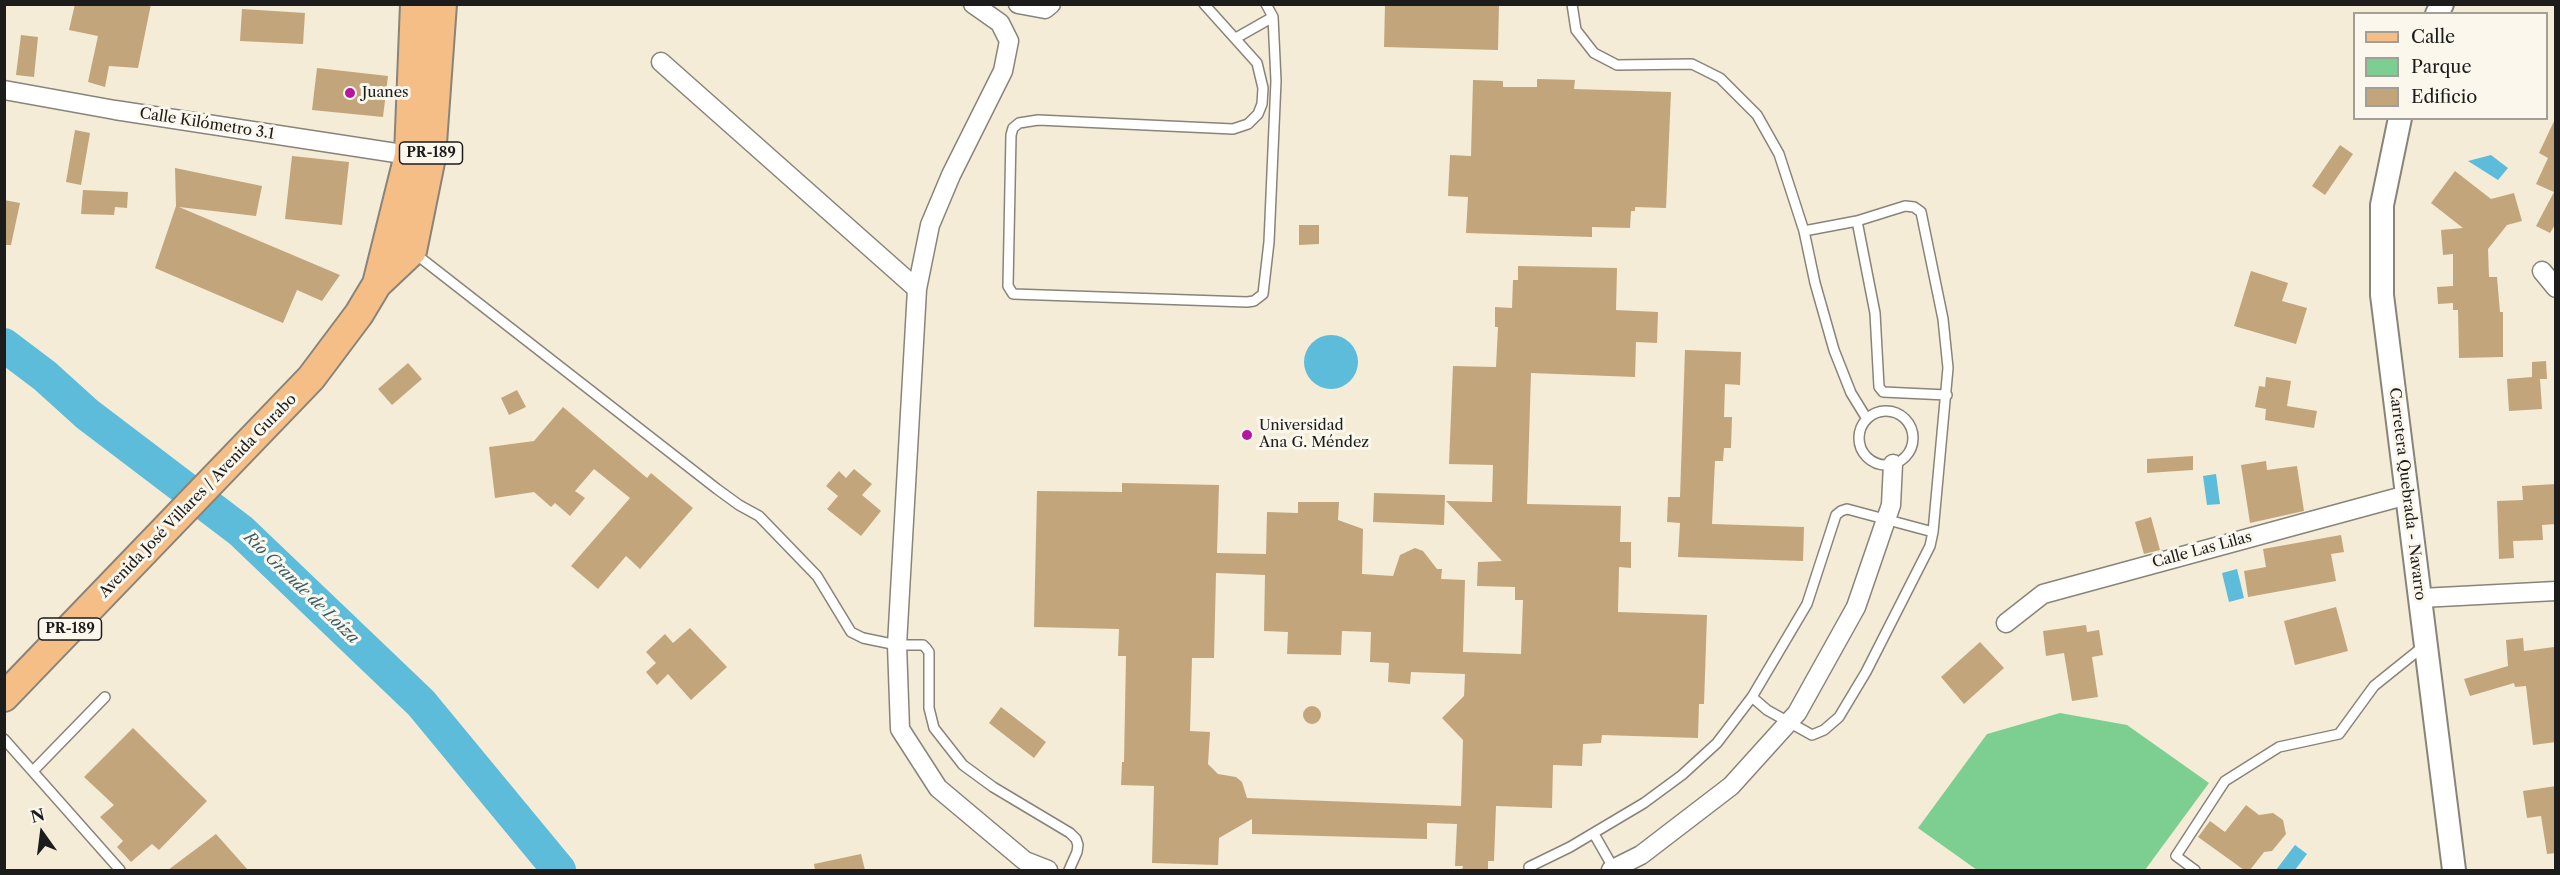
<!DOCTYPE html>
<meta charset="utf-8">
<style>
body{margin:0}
#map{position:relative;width:2560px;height:875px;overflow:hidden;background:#f4ecd7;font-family:"Libre Caslon Text",serif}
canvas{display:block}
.frame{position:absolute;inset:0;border:6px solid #1c1c1c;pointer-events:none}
.legend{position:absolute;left:2353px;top:12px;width:195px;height:108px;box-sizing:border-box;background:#fbf7ec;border:2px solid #a29f99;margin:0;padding:8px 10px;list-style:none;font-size:18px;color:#1c1c1c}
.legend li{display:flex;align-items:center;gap:12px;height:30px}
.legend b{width:30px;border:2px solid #a29f99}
.north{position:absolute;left:12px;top:803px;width:60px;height:60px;-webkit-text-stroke:4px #fbf7ec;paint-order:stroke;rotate:346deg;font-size:16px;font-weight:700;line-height:24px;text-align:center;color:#1c1c1c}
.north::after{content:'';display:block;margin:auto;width:21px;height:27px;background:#1c1c1c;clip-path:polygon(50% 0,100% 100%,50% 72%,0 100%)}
</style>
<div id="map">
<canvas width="2560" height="875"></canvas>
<div class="frame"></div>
<ul class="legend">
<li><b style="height:8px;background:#f6be87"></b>Calle</li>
<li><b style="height:16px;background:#7dcf91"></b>Parque</li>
<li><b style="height:16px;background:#c3a57b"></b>Edificio</li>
</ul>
<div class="north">N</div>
</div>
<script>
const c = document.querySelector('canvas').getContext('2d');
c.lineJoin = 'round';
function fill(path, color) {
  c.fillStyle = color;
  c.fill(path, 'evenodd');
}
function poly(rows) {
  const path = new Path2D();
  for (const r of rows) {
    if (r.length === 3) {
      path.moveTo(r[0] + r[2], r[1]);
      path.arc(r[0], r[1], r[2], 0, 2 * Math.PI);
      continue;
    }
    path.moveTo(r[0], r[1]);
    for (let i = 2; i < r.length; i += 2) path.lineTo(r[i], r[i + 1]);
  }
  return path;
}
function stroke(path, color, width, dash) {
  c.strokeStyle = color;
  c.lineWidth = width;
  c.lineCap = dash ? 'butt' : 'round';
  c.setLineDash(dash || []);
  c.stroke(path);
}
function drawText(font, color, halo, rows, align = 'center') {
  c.font = font + ' "Libre Caslon Text",serif';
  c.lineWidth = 6;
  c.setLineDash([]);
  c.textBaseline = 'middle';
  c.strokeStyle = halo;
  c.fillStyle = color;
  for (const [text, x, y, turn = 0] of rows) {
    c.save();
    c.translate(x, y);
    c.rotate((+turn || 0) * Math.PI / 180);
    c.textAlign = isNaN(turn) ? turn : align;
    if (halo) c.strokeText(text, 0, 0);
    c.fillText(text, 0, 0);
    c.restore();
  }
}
const green = poly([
 [2060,713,2127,725,2209,783,2145,870,1977,870,1918,828,1987,734]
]);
const water = poly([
 [2491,155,2508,168,2498,180,2468,161],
 [1331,362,27],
 [2216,474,2220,504,2207,505,2203,476],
 [2237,569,2244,598,2229,602,2222,573],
 [2295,845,2307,854,2295,870,2276,870]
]);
const river = poly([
 [4,345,45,376,87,414,241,531,421,703,559,870]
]);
const building = poly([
 [75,4,151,4,138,68,109,66,105,87,88,82,98,36,69,30],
 [1385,4,1499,4,1498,50,1384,47],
 [242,9,305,13,303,44,240,41],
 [21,35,38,37,34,77,16,75],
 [317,68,388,76,383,117,312,110],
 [1537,79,1575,80,1574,89,1671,92,1666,208,1635,207,1635,211,1631,211,1630,228,1592,227,1592,237,1466,233,1468,197,1448,196,1450,155,1471,156,1473,80,1503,81,1503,87,1537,87],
 [2556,117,2556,223,2550,233,2536,226,2554,192,2536,184,2548,158,2539,153],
 [75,130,90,133,81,185,66,182],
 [2340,145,2353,154,2325,195,2312,186],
 [292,156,349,162,342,225,285,219],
 [175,168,262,186,256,216,179,207,340,275,322,301,297,290,283,323,155,268,176,206],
 [2455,171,2491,199,2514,193,2522,221,2507,225,2488,249,2489,277,2497,277,2500,312,2503,312,2503,357,2459,358,2458,310,2453,310,2453,303,2438,304,2437,287,2453,286,2453,254,2443,255,2441,230,2463,228,2431,203],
 [83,190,128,192,127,208,115,207,114,215,81,214],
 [4,200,20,203,11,245,4,245],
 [1299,225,1319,225,1319,244,1299,245],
 [1518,266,1617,268,1616,310,1658,312,1657,343,1636,342,1635,377,1531,373,1527,504,1621,506,1620,542,1631,542,1631,568,1619,567,1618,612,1707,615,1704,704,1699,704,1698,738,1602,735,1601,743,1583,744,1582,766,1553,765,1552,808,1496,806,1494,861,1488,861,1488,870,1462,870,1463,866,1455,866,1457,824,1427,823,1427,839,1252,834,1252,819,1219,838,1218,865,1152,863,1154,786,1121,785,1122,762,1124,762,1126,656,1118,656,1119,629,1034,627,1037,491,1122,492,1122,483,1219,485,1217,553,1266,554,1267,512,1298,513,1298,502,1339,502,1338,520,1363,529,1362,574,1393,576,1400,555,1415,548,1423,551,1437,569,1442,569,1441,579,1465,580,1463,652,1521,654,1523,600,1515,600,1515,587,1477,586,1478,562,1502,561,1446,501,1492,502,1493,465,1449,464,1453,366,1496,367,1498,327,1495,327,1495,307,1512,308,1513,280,1518,280],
 [1216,573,1265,575,1264,631,1288,632,1287,654,1341,655,1342,631,1371,632,1370,662,1389,663,1388,682,1410,684,1411,672,1465,674,1464,696,1442,718,1463,740,1461,806,1247,798,1242,782,1236,777,1218,774,1208,764,1210,732,1190,731,1192,658,1214,658],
 [2251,271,2288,283,2282,301,2307,308,2296,344,2234,326],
 [1685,350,1741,352,1740,385,1725,384,1724,417,1732,417,1731,448,1724,448,1723,461,1715,461,1712,524,1804,527,1803,561,1678,557,1680,523,1667,522,1668,497,1680,497],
 [2546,361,2547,379,2540,379,2542,409,2509,411,2507,379,2532,377,2532,362],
 [408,363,422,379,392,405,378,389],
 [2266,377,2291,381,2287,406,2317,411,2314,428,2265,420,2266,409,2255,407,2259,386,2265,387],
 [517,390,526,407,509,415,501,398],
 [563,407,647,478,651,473,693,508,640,569,626,556,598,589,571,566,630,498,594,469,575,491,585,498,570,516,555,503,551,507,534,492,495,498,489,447,534,441],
 [2193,456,2193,470,2147,473,2147,459],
 [2266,461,2267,470,2297,466,2304,511,2250,523,2241,465],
 [854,469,872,484,862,495,881,511,861,536,827,509,838,496,826,486,839,471,846,478],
 [2556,484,2556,524,2542,525,2543,540,2513,541,2514,558,2499,559,2497,501,2523,500,2522,486],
 [1374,493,1445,495,1444,525,1373,522],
 [2151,517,2160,550,2144,554,2135,522],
 [2341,535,2344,552,2331,554,2336,581,2248,597,2244,571,2266,567,2263,549],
 [2336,607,2348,651,2295,665,2284,621],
 [2086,625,2087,632,2099,630,2103,655,2092,657,2098,697,2072,701,2064,653,2046,656,2043,631],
 [690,628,727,667,691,700,668,674,657,685,646,672,656,663,646,652,665,634,673,643],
 [2523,638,2524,651,2554,647,2556,742,2533,745,2526,686,2515,687,2514,683,2470,696,2464,679,2508,666,2506,640],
 [1980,642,2004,668,1964,704,1941,677],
 [1312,715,9],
 [1001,707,1046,742,1034,758,989,723],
 [133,728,207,801,159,850,152,844,131,862,117,847,123,841,100,817,114,805,84,777],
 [2556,786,2556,853,2547,854,2541,816,2527,818,2523,791],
 [2246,805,2259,815,2273,813,2283,820,2286,834,2272,851,2264,852,2250,870,2244,870,2198,837,2210,821,2225,832],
 [216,834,248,870,168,870],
 [861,854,865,870,815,870,814,864]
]);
const service = poly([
 [1204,4,1257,63,1263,88,1262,104,1258,114,1248,124,1233,129,1038,120,1019,123,1013,128,1011,135,1008,286,1013,294,1247,302,1254,301,1263,294,1269,242,1276,81,1273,17,1266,4],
 [1572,4,1576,30,1594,53,1617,65,1692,64,1720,78,1757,115,1779,154,1804,231,1815,283,1834,350,1851,393,1867,419],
 [1236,38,1273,17],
 [1857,221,1875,313,1879,387,1883,392,1947,395],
 [413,252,717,489,739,505,759,516,817,576,851,632,863,638,897,645,923,645,926,648,929,652,929,708,934,728,963,765,993,787,1070,833,1076,839,1078,845,1077,852,1069,870],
 [1886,438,27],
 [1752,697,1767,710,1812,735,1824,730,1839,717,1866,672,1930,546,1933,532,1948,368,1943,319,1921,212,1914,207,1905,206,1857,221,1804,231],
 [4,739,120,870],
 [33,771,105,697],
 [1594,834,1614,869],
 [1529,867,1570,847,1644,803,1682,775,1717,743,1752,697,1807,604,1836,515,1841,511,1847,509,1933,532],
 [2195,870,2176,856,2225,781,2279,747,2339,734,2374,686,2425,645]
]);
const minor = poly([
 [1018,4,1045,9,1051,4],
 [661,62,917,289,897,645,900,729,938,788,1025,861,1048,870],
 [4,90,115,110,409,155],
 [2542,271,2556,288],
 [917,289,930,225,951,175,1003,71,1009,41,1000,23,973,4],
 [2421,598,2556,591],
 [2006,623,2043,594,2407,495],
 [1611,870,1641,855,1731,786,1797,713,1856,607,1891,505,1893,464]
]);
const tertiary = poly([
 [2437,14,2442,4],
 [2400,118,2382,205,2382,295,2454,870]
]);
const primary = poly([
 [377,284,412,251,431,157,442,4],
 [4,697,311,378,359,314,377,284,409,155,415,4]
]);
const markers = [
 [350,93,6,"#b5179e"],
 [1247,435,6,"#b5179e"]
];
const shields = [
 [431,153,63],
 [70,629,63]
];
const shieldNames = [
 ["PR-189",431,153],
 ["PR-189",70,629]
];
const poiNames = [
 ["Juanes",362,93],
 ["Universidad",1259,426],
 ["Ana G. Méndez",1259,443]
];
const streetNames = [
 ["Calle Kilómetro 3.1",207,124,9],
 ["Carretera Quebrada - Navarro",2407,494,83],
 ["Avenida José Villares / Avenida Gurabo",198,496,-46],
 ["Calle Las Lilas",2202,550,-15]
];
const waterNames = [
 ["Río Grande de Loíza",301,588,44]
];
fill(green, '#7dcf91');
fill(water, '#5cbcda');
stroke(river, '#5cbcda', 34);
fill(building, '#c3a57b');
stroke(service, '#88847a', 12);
stroke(minor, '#88847a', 21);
stroke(tertiary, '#88847a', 26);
stroke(primary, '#88847a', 32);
stroke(service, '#fff', 9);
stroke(minor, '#fff', 18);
stroke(tertiary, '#fff', 22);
stroke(primary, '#f6be87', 28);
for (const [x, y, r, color] of markers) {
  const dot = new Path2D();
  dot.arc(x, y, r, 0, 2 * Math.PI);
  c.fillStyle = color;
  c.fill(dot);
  stroke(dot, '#fbf7ec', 2);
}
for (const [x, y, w] of shields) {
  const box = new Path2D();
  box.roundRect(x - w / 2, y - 11, w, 22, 4.5);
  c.fillStyle = '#fbf7ec';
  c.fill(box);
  stroke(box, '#1c1c1c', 1.5);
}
drawText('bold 14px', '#1c1c1c', null, shieldNames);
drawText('15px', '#1c1c1c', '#fbf7ec', poiNames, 'left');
drawText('15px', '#1c1c1c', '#fbf7ec', streetNames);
drawText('italic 16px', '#365c68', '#fbf7ec', waterNames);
</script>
